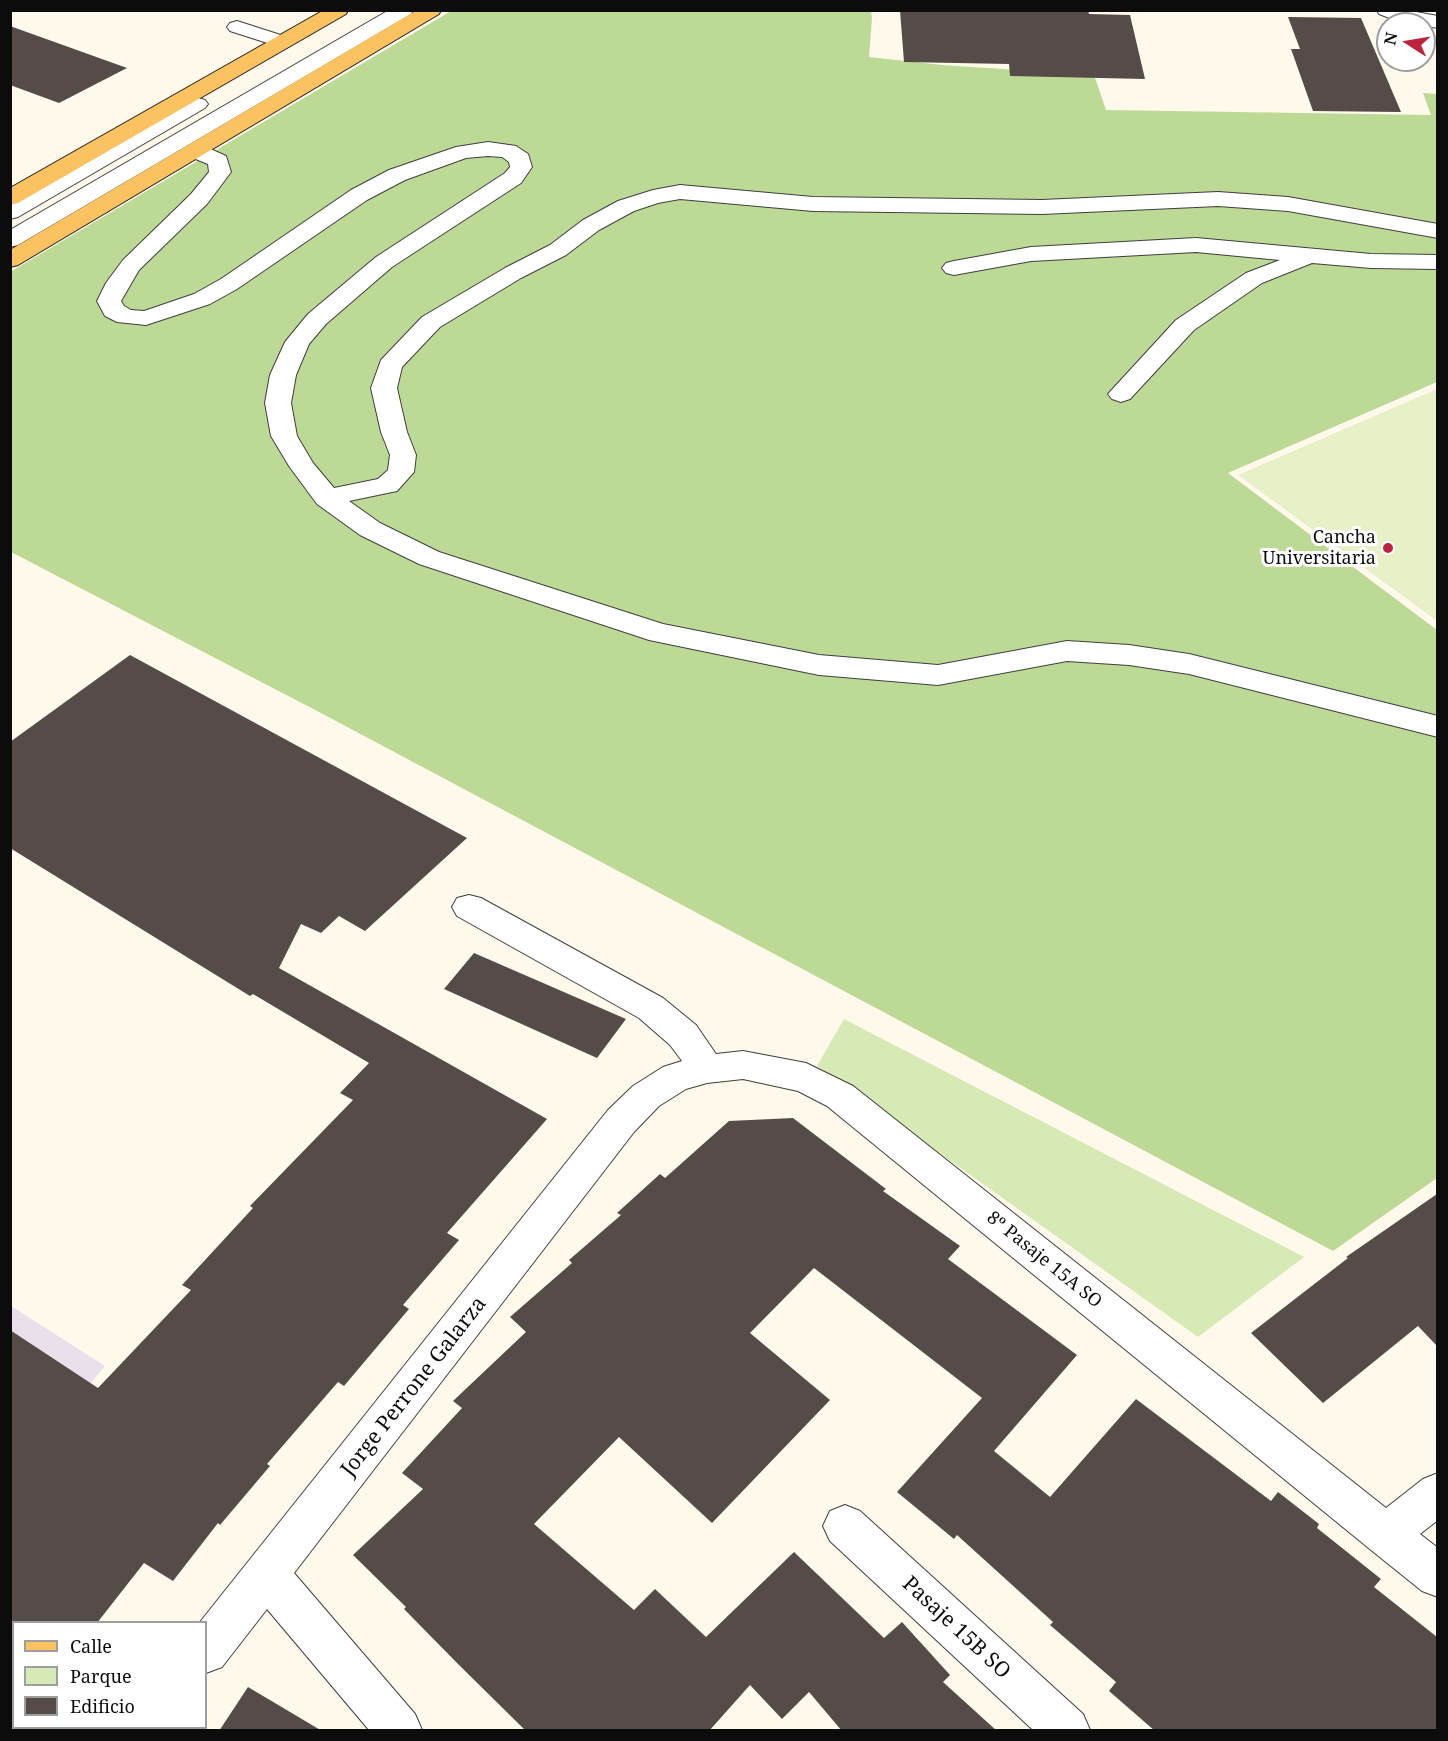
<!DOCTYPE html>
<meta charset="utf-8">
<style>
body{margin:0}
#map{position:relative;width:1448px;height:1741px;overflow:hidden;background:#fff9ec;font-family:"Noto Serif",serif}
canvas{display:block}
.frame{position:absolute;inset:0;border:12px solid #0c0c0c;pointer-events:none}
.legend{position:absolute;left:12px;top:1621px;width:195px;height:108px;box-sizing:border-box;background:#fff;border:2px solid #9e9e9e;margin:0;padding:8px 10px;list-style:none;font-size:18px;color:#0c0c0c}
.legend li{display:flex;align-items:center;gap:12px;height:30px}
.legend b{width:30px;border:2px solid #9e9e9e}
.north{position:absolute;left:1376px;top:12px;width:60px;height:60px;box-sizing:border-box;background:#fff;border:2px solid #9e9e9e;border-radius:50%;rotate:282deg;font-size:16px;font-weight:700;line-height:24px;text-align:center;color:#0c0c0c}
.north::after{content:'';display:block;margin:auto;width:21px;height:27px;background:#bd233e;clip-path:polygon(50% 0,100% 100%,50% 72%,0 100%)}
</style>
<div id="map">
<canvas width="1448" height="1741"></canvas>
<div class="frame"></div>
<ul class="legend">
<li><b style="height:8px;background:#fac261"></b>Calle</li>
<li><b style="height:16px;background:#d7e9b5"></b>Parque</li>
<li><b style="height:16px;background:#554c49"></b>Edificio</li>
</ul>
<div class="north">N</div>
</div>
<script>
const c = document.querySelector('canvas').getContext('2d');
c.lineJoin = 'round';
function fill(path, color) {
  c.fillStyle = color;
  c.fill(path, 'evenodd');
}
function poly(rows) {
  const path = new Path2D();
  for (const r of rows) {
    path.moveTo(r[0], r[1]);
    for (let i = 2; i < r.length; i += 2) path.lineTo(r[i], r[i + 1]);
  }
  return path;
}
function stroke(path, color, width, dash) {
  c.strokeStyle = color;
  c.lineWidth = width;
  c.lineCap = dash ? 'butt' : 'round';
  c.setLineDash(dash || []);
  c.stroke(path);
}
function drawText(font, color, halo, rows, align = 'center') {
  c.font = font + ' "Noto Serif",serif';
  c.lineWidth = 6;
  c.setLineDash([]);
  c.textBaseline = 'middle';
  c.strokeStyle = halo;
  c.fillStyle = color;
  for (const [text, x, y, turn = 0] of rows) {
    c.save();
    c.translate(x, y);
    c.rotate((+turn || 0) * Math.PI / 180);
    c.textAlign = isNaN(turn) ? turn : align;
    if (halo) c.strokeText(text, 0, 0);
    c.fillText(text, 0, 0);
    c.restore();
  }
}
const industrial = poly([
 [11,1306,105,1366,11,1476]
]);
const green = poly([
 [844,1019,1304,1257,1198,1337,817,1066]
]);
const forest = poly([
 [451,11,871,11,872,18,869,57,942,65,1094,75,1106,110,1431,115,1423,93,1437,94,1437,382,1228,473,1437,630,1437,1178,1333,1251,319,712,11,552,10,272]
]);
const pitch = poly([
 [1437,389,1437,621,1238,475]
]);
const building = poly([
 [900,10,1088,10,1089,14,1130,15,1145,79,1010,76,1009,64,904,62],
 [1288,17,1361,18,1401,112,1313,111,1291,49,1300,49],
 [10,26,127,68,59,103,10,85],
 [130,655,467,838,365,931,339,916,321,933,301,924,279,968,547,1119,447,1233,459,1240,403,1305,409,1309,344,1386,338,1382,267,1464,270,1466,220,1525,218,1523,173,1581,144,1563,97,1623,10,1623,10,1330,98,1388,191,1290,182,1285,253,1208,250,1206,353,1100,340,1093,369,1063,253,994,250,996,10,848,10,742],
 [474,953,626,1019,597,1058,444,989],
 [793,1118,886,1189,883,1191,960,1246,948,1259,1077,1355,994,1451,1050,1497,1136,1399,1271,1501,1278,1492,1319,1524,1317,1528,1381,1579,1374,1587,1437,1637,1437,1731,1155,1731,1109,1691,1116,1682,1050,1625,1053,1622,957,1535,954,1539,897,1492,982,1398,814,1268,750,1333,830,1400,712,1523,619,1437,534,1524,634,1610,655,1589,706,1637,794,1552,884,1638,902,1622,950,1675,943,1682,997,1731,842,1731,809,1692,782,1719,750,1685,709,1731,526,1731,458,1664,404,1609,406,1607,353,1555,423,1489,402,1473,462,1408,453,1401,526,1332,510,1317,572,1263,569,1260,621,1215,617,1213,660,1174,665,1178,729,1121],
 [1437,1194,1437,1346,1418,1326,1323,1403,1251,1333,1348,1258,1346,1257],
 [248,1687,322,1731,219,1731]
]);
const minor = poly([
 [389,10,413,10,411,14,18,245,10,247,10,230,389,10],
 [1377,10,1405,10,1438,16,1438,28,1400,22,1379,14,1377,10],
 [237,21,290,38,293,42,290,46,283,48,230,31,227,27,230,23,237,21],
 [198,98,205,100,208,104,205,108,18,217,10,219,10,202,191,100,198,98],
 [488,142,516,146,528,154,532,167,521,183,392,267,326,324,309,344,296,375,291,403,297,436,313,463,334,488,378,479,388,470,390,455,381,432,371,388,381,360,422,317,505,268,550,245,583,220,618,201,653,190,680,185,813,197,1042,200,1218,192,1288,197,1438,224,1438,238,1288,211,1218,206,1042,214,813,211,680,199,658,203,634,211,599,230,566,255,521,278,440,327,402,367,397,388,407,432,416,455,414,472,397,491,349,501,380,523,439,552,663,624,819,655,938,665,1067,641,1129,645,1189,654,1438,716,1438,737,1189,674,1129,665,1067,661,938,685,819,675,649,640,419,564,360,535,317,504,289,466,271,436,265,403,270,375,285,342,308,314,376,257,505,173,510,167,509,162,502,157,488,156,466,158,405,180,367,200,237,289,210,304,146,325,117,322,105,316,97,301,106,283,123,260,191,194,209,172,208,164,188,156,185,151,188,146,196,144,204,146,226,156,231,172,207,204,139,270,121,301,124,306,131,310,144,311,194,294,221,279,351,190,389,170,456,147,488,142],
 [1196,238,1371,254,1438,255,1438,269,1371,268,1312,263,1262,283,1194,330,1130,399,1121,402,1112,399,1108,394,1176,320,1246,273,1280,260,1196,252,1031,261,954,275,946,273,942,268,946,263,954,261,1031,247,1196,238],
 [469,895,481,898,663,998,696,1025,716,1054,743,1051,806,1063,853,1086,1386,1508,1423,1479,1438,1473,1438,1520,1420,1534,1438,1548,1438,1597,1422,1591,1371,1550,827,1106,798,1091,743,1079,707,1083,686,1089,659,1106,634,1132,294,1573,415,1714,422,1730,369,1730,267,1609,222,1667,206,1673,206,1622,200,1622,608,1110,633,1086,663,1067,682,1061,670,1045,639,1018,457,916,452,907,457,898,469,895],
 [845,1505,860,1511,1083,1714,1090,1730,1033,1730,830,1541,823,1526,830,1511,845,1505],
 [120,1728,167,1728,166,1730,119,1730,120,1728]
]);
const major = poly([
 [324,10,348,10,346,14,18,203,10,205,10,188,324,10],
 [417,10,441,10,439,14,18,265,10,267,10,250,417,10]
]);
const markers = [
 [1388,548,6,"#bd233e"]
];
const poiNames = [
 ["Cancha",1376,538],
 ["Universitaria",1376,559]
];
const streetNames = [
 ["8º Pasaje 15A SO",1044,1260,39]
];
const nearStreetnames = [
 ["Jorge Perrone Galarza",414,1387,-52],
 ["Pasaje 15B SO",956,1628,43]
];
fill(industrial, '#e9e0eb');
fill(green, '#d7e9b5');
fill(forest, '#bcda95');
fill(pitch, '#e7f0c7');
fill(building, '#554c49');
stroke(minor, '#3f3f3f', 2);
stroke(major, '#1d1d1d', 2);
fill(minor, '#fff');
fill(major, '#fac261');
for (const [x, y, r, color] of markers) {
  const dot = new Path2D();
  dot.arc(x, y, r, 0, 2 * Math.PI);
  c.fillStyle = color;
  c.fill(dot);
  stroke(dot, '#fff', 2);
}
drawText('18px', '#0c0c0c', '#fff', poiNames, 'right');
drawText('18px', '#0c0c0c', '#fff', streetNames);
drawText('21px', '#0c0c0c', '#fff', nearStreetnames);
</script>
